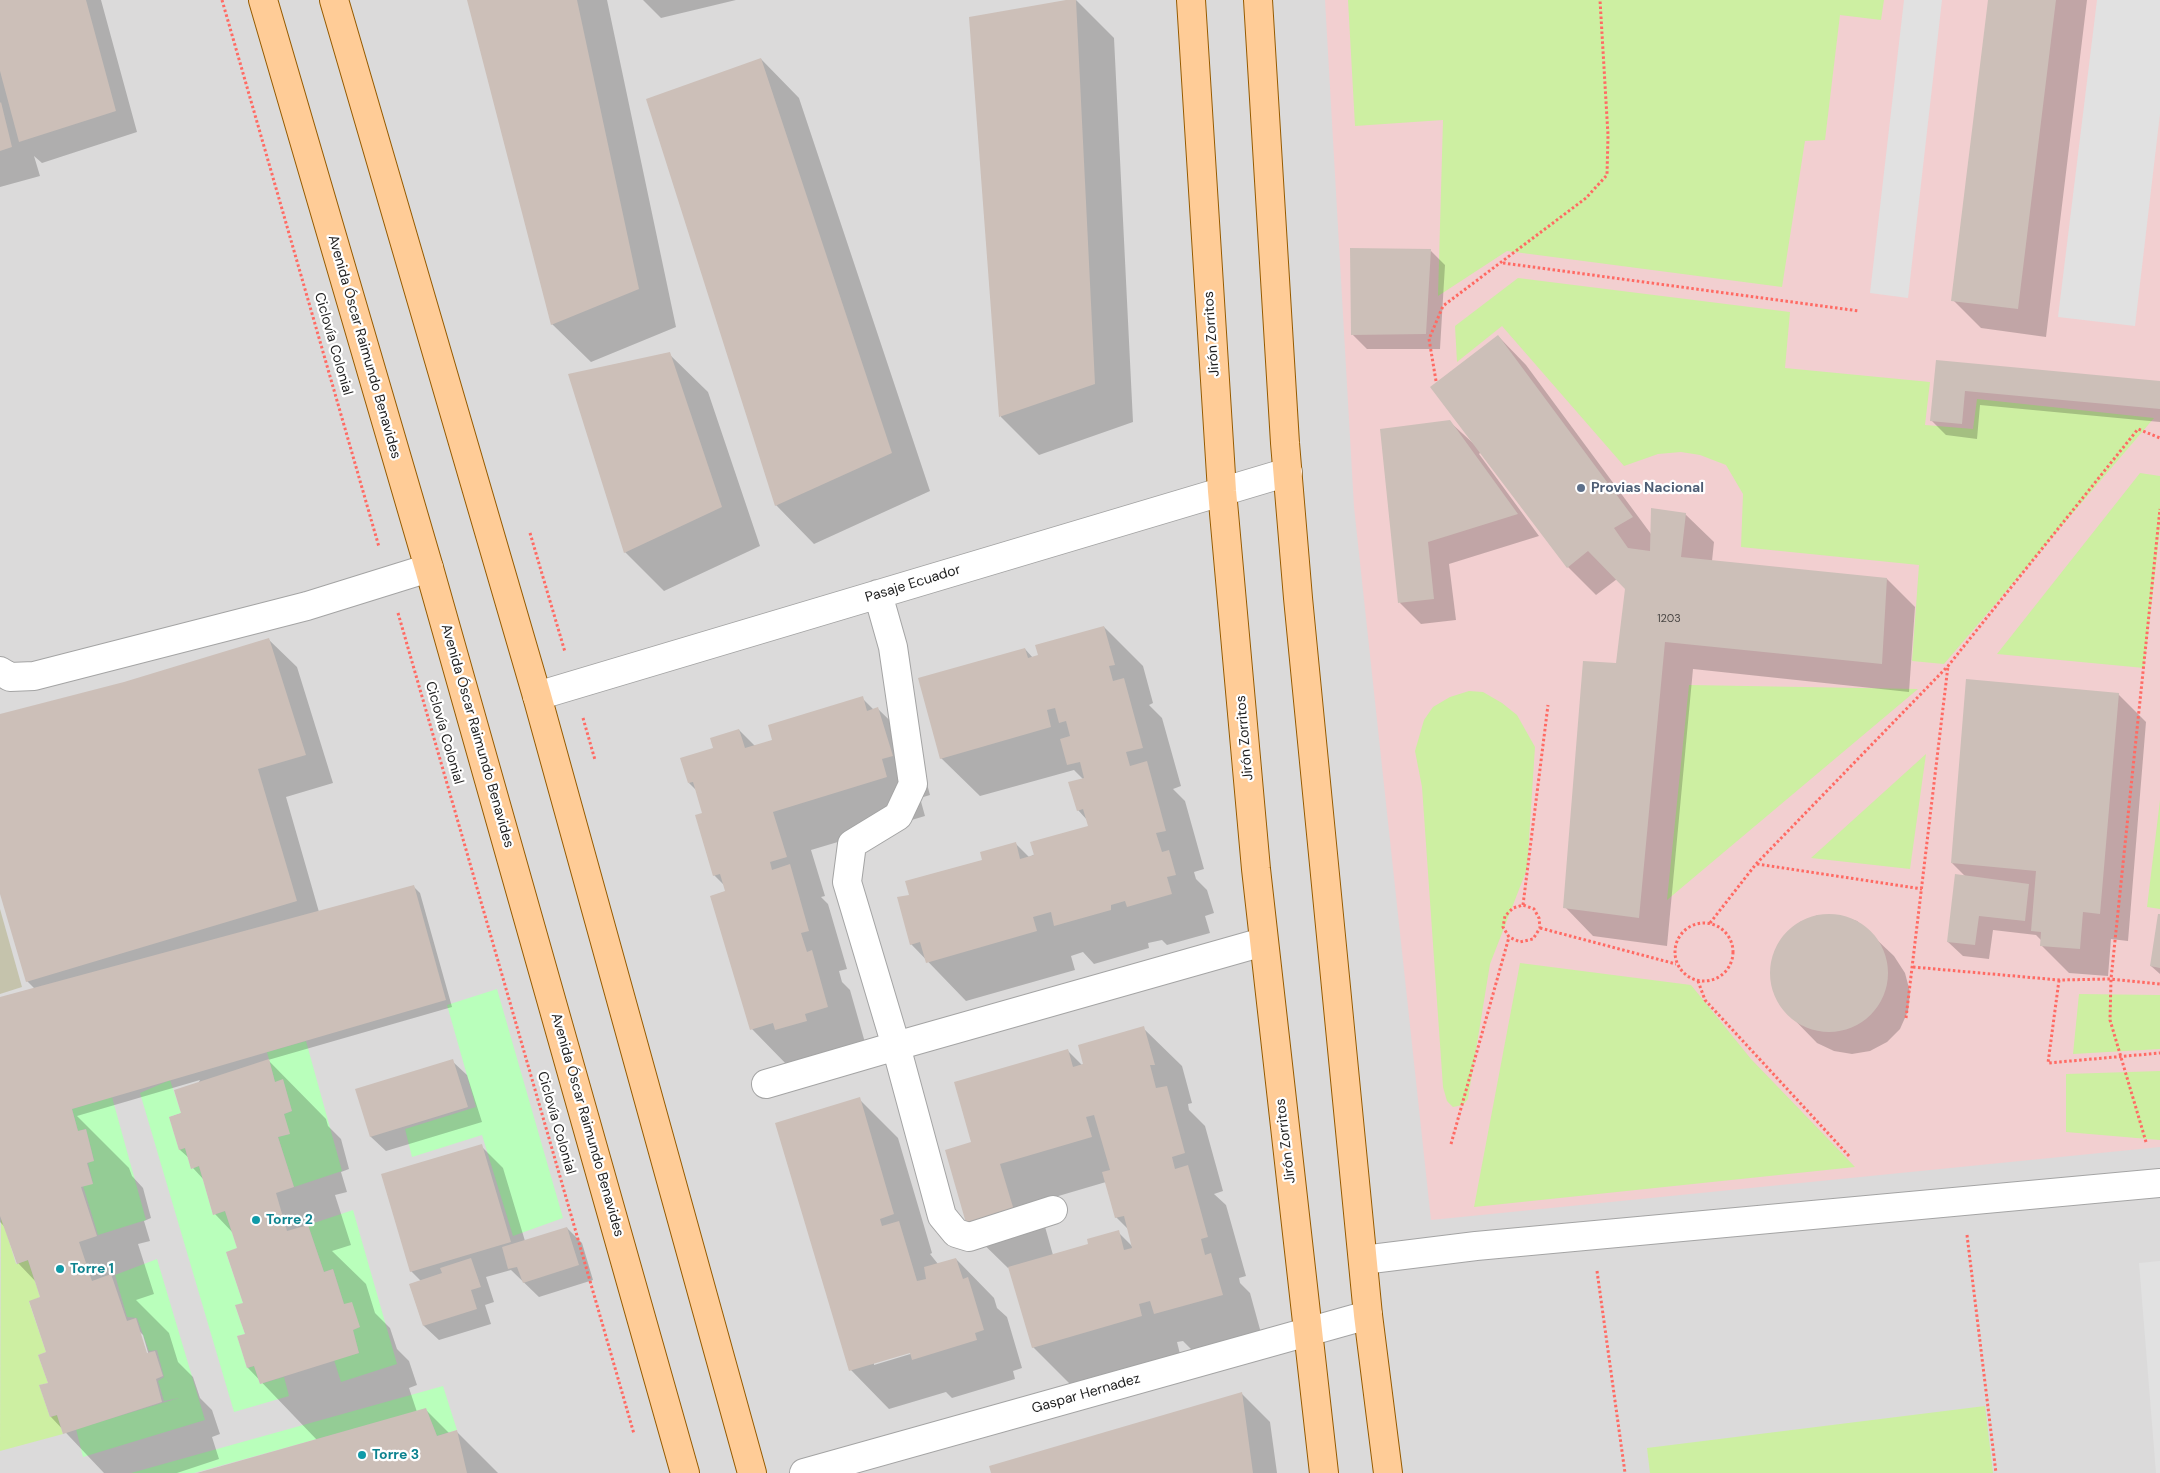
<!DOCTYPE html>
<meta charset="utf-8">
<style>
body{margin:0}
canvas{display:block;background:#efeae2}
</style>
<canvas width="2160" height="1473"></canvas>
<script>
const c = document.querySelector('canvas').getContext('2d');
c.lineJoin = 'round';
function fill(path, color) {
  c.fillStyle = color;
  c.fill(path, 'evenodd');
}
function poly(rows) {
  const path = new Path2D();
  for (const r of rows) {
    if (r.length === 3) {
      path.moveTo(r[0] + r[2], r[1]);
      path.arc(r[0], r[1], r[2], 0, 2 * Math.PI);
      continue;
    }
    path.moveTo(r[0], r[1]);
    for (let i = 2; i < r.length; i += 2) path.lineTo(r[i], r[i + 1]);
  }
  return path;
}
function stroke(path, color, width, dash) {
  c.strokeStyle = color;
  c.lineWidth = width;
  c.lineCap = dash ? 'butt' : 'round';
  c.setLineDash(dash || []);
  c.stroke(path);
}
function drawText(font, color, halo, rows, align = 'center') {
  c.font = font + ' "DM Sans",sans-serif';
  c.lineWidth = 4.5;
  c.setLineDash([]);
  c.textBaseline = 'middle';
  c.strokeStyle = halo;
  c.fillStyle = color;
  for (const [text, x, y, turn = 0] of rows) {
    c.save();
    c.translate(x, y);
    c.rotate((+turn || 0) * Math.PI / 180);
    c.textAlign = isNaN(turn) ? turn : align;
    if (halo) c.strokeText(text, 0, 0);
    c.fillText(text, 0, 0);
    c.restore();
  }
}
const residential = poly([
 [0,0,2160,0,2160,1473,0,1473]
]);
const commercial = poly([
 [1325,0,2160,0,2160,1147,1431,1220,1354,507]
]);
const construction = poly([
 [0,909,22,987,0,994]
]);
const grass = poly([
 [1348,0,1884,0,1881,20,1840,15,1825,140,1805,141,1782,287,1507,251,1438,296,1443,120,1355,126],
 [1518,278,1790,312,1785,368,1930,382,1925,425,1973,429,1977,399,2154,418,1944,664,1912,661,1919,565,1741,547,1743,494,1726,465,1700,455,1681,452,1658,454,1624,466,1502,326,1457,362,1455,326],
 [2140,473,2160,476,2160,529,2144,668,1997,654],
 [1689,685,1918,689,1667,900],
 [1469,691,1483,692,1502,703,1517,715,1535,747,1527,869,1490,964,1468,1099,1463,1105,1453,1107,1447,1101,1443,1087,1422,787,1415,751,1424,720,1433,707,1450,697],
 [1926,754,1910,869,1811,858],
 [2160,800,2160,909,2147,907],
 [1520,963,1691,985,1751,1059,1855,1167,1474,1207],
 [2079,994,2160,995,2160,1049,2073,1054],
 [2160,1071,2160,1140,2066,1132,2066,1074],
 [1,1215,16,1264,28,1260,40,1297,29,1302,46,1352,38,1355,48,1383,39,1385,50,1417,57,1415,63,1434,0,1451],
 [1985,1406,1993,1473,1650,1473,1647,1448]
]);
const park = poly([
 [497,989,563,1218,513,1236,482,1135,412,1157,405,1129,476,1107,447,1005],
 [306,1041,342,1171,294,1187,278,1137,289,1134,284,1114,292,1111,283,1080,275,1082,267,1052],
 [170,1080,181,1113,169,1117,179,1150,185,1148,191,1169,199,1166,213,1215,225,1211,237,1248,226,1253,243,1303,235,1306,245,1334,237,1336,247,1368,254,1366,260,1384,284,1377,289,1396,234,1412,140,1093],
 [112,1097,146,1220,98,1235,83,1186,93,1183,88,1163,94,1160,86,1129,78,1131,72,1109],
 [353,1210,397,1364,341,1382,334,1360,359,1353,353,1330,360,1327,344,1304,333,1269,324,1272,308,1225],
 [157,1259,205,1420,83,1457,76,1429,179,1398,164,1401,158,1381,164,1377,157,1350,149,1351,137,1318,127,1317,115,1275],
 [443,1386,457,1430,437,1436,426,1409,194,1473,131,1473]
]);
const parking = poly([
 [1904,0,1942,0,1908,298,1870,293],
 [2097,0,2160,0,2160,114,2135,326,2058,317],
 [2160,1261,2160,1473,2156,1473,2139,1263]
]);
const shadow = poly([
 [0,0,101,0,137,132,42,163,34,156,40,176,0,187],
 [469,0,607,0,676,327,591,362,552,324],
 [643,0,736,0,661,18],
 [1076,0,1114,38,1133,422,1039,455,1001,417,971,18],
 [1989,0,2087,0,2046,337,1981,328,1953,300],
 [761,59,799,98,930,491,814,544,776,505],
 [1431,251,1445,265,1440,349,1367,349,1352,334],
 [1498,336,1526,365,1651,534,1685,514,1714,542,1712,561,1887,579,1915,607,1909,692,1693,669,1667,946,1593,936,1565,907,1617,664,1626,588,1617,579,1596,595,1568,567,1481,452,1479,454,1539,536,1449,564,1456,620,1421,624,1400,603,1450,422,1475,445],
 [669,354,708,392,760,546,664,591,625,552],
 [1937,361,2160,383,2160,422,1980,405,1977,439,1946,435,1932,421],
 [1104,627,1143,666,1153,703,1149,705,1162,718,1181,786,1173,789,1185,801,1204,869,1194,872,1196,879,1207,890,1214,913,1205,916,1210,933,1167,945,1162,940,1148,943,1149,948,1094,964,1083,952,1071,956,1075,970,966,1001,911,944,910,896,1016,844,1029,857,1090,827,1088,821,1078,810,1084,780,1074,770,980,796,941,758,1025,649,1033,658],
 [268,639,297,667,333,783,286,797,319,912,413,886,420,893,452,1007,268,1060,326,1119,328,1126,341,1139,349,1169,341,1172,347,1192,335,1195,351,1245,332,1251,366,1284,375,1313,390,1328,397,1349,409,1361,417,1385,409,1388,417,1412,426,1410,450,1434,457,1432,498,1473,199,1473,317,1440,248,1368,239,1249,234,1234,215,1214,204,1180,193,1168,190,1159,180,1150,171,1117,182,1113,200,1080,77,1116,129,1168,132,1176,143,1188,151,1218,144,1221,150,1241,138,1244,154,1294,136,1300,169,1333,178,1362,193,1377,200,1398,212,1410,220,1434,212,1437,219,1459,177,1473,104,1473,51,1417,42,1298,37,1283,18,1263,7,1229,0,1222,0,998,35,989,27,981,0,890,0,716,124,684],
 [139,1331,143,1335,150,1359,148,1359],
 [2118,694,2146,722,2128,941,2111,939,2108,976,2069,973,2041,945,2041,940,2036,935,1993,930,1989,959,1963,956,1948,942,1966,877,1952,863],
 [862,698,874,710,878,709,917,747,930,795,920,798,925,816,811,850,825,896,821,897,828,904,847,969,839,971,842,982,850,990,866,1046,790,1068,752,1029,727,892,725,886,714,875,703,814,697,791,689,783,715,749,739,730,755,746,774,740],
 [1818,915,1838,915,1857,921,1894,956,1905,973,1910,992,1908,1011,1900,1029,1887,1042,1870,1051,1852,1054,1834,1051,1817,1043,1781,1006,1773,989,1771,971,1775,951,1785,935,1800,922],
 [2160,915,2160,974,2151,966],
 [1143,1028,1182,1066,1192,1103,1188,1104,1189,1110,1205,1126,1223,1191,1214,1194,1226,1205,1246,1276,1239,1278,1240,1283,1250,1293,1261,1333,1194,1352,1183,1341,1177,1342,1180,1354,1071,1385,1033,1347,1010,1268,1008,1268,969,1230,973,1143,1068,1051,1082,1065],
 [1106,1182,1116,1217,1129,1230,1133,1247,1118,1232,1090,1245,1053,1255,1038,1202],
 [452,1061,467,1075,482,1122,386,1151,371,1137,357,1090],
 [859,1099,898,1138,932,1253,930,1254,938,1264,956,1259,994,1298,997,1308,1007,1317,1022,1368,1013,1371,1015,1379,952,1398,946,1392,889,1409,851,1370],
 [916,1350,917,1352,874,1365,874,1362],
 [481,1146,503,1168,525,1241,567,1228,582,1243,593,1280,539,1297,511,1270,486,1277,494,1302,485,1305,491,1324,439,1340,424,1326,421,1281,411,1271],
 [1242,1394,1270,1422,1277,1473,992,1473]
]);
const building = poly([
 [0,0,86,0,116,111,19,142,0,71],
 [467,0,577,0,639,289,551,325],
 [1066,0,1076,0,1095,384,999,417,969,17],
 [1988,0,2056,0,2018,309,1951,301],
 [761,58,892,453,775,506,646,99],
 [1,102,12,147,0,151,0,103],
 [1350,248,1431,249,1426,334,1351,335],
 [1498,335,1633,517,1614,528,1628,548,1650,551,1651,508,1686,513,1681,557,1887,578,1882,664,1665,642,1639,918,1563,908,1583,661,1616,663,1625,589,1588,551,1567,568,1430,387],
 [670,352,722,507,624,553,568,374],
 [1936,360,2160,381,2160,409,1965,391,1962,424,1930,421],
 [1450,420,1518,514,1428,542,1434,599,1398,603,1380,429],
 [1104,626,1115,665,1109,666,1113,681,1124,678,1143,748,1126,752,1130,766,1147,761,1166,831,1156,833,1162,852,1169,850,1176,875,1167,877,1172,894,1127,907,1125,901,1111,905,1111,910,1054,926,1051,912,1033,917,1037,931,926,963,920,942,910,945,897,897,909,895,905,881,982,860,980,852,1016,842,1020,859,1034,855,1030,842,1088,826,1083,809,1077,811,1068,782,1084,778,1080,762,1067,765,1060,739,1070,736,1066,721,1059,723,1055,708,1047,710,1051,727,940,759,918,678,1025,648,1028,658,1038,655,1035,645],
 [269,638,306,755,258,769,297,901,26,982,0,894,0,714,124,682],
 [1966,679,2119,693,2100,914,2083,912,2080,949,2040,946,2041,932,2031,931,2036,871,1951,863],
 [863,696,867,711,878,707,893,756,882,759,887,777,773,812,787,857,770,862,772,870,790,864,809,931,801,933,807,952,812,950,828,1007,805,1014,807,1021,775,1030,773,1023,750,1030,710,896,725,891,720,874,713,876,695,815,702,813,693,782,688,783,680,758,713,748,710,738,739,729,745,748,772,740,768,725],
 [1955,874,2029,884,2025,921,1979,916,1975,945,1947,942],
 [414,885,446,1000,72,1109,78,1131,86,1129,94,1161,87,1163,93,1184,81,1187,97,1236,79,1242,92,1281,111,1274,127,1321,136,1318,147,1353,155,1351,163,1376,156,1379,162,1402,63,1434,57,1415,50,1417,39,1385,48,1383,38,1355,46,1352,29,1301,40,1297,28,1260,17,1264,0,1216,0,997],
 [1829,973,59],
 [2158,914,2160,914,2160,968,2150,966],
 [1144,1026,1155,1065,1150,1065,1156,1088,1167,1086,1185,1153,1172,1157,1175,1169,1188,1165,1208,1237,1201,1239,1205,1255,1211,1253,1223,1295,1154,1314,1150,1301,1139,1304,1142,1316,1032,1348,1008,1267,1088,1244,1087,1239,1119,1230,1124,1250,1132,1248,1124,1216,1115,1218,1102,1172,1110,1170,1094,1115,1086,1117,1092,1137,1000,1164,1016,1217,968,1230,945,1150,971,1142,954,1082,1068,1049,1073,1067,1083,1064,1078,1045],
 [269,1059,275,1082,283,1079,292,1111,284,1114,290,1134,278,1137,294,1187,276,1193,287,1231,308,1225,324,1272,333,1269,344,1304,352,1302,360,1327,353,1330,359,1353,260,1384,254,1366,247,1368,237,1336,245,1334,235,1305,243,1303,226,1252,237,1248,225,1211,213,1215,199,1166,191,1169,185,1148,179,1150,169,1117,181,1113,174,1090],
 [453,1059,468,1107,370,1137,355,1089],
 [860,1097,894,1214,880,1219,882,1226,899,1221,917,1281,926,1279,924,1267,956,1258,963,1279,968,1277,984,1330,975,1333,977,1340,912,1360,910,1353,849,1371,775,1123],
 [482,1144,511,1242,410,1272,381,1174],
 [567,1227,579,1265,523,1283,517,1267,508,1269,502,1247],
 [471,1258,481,1287,471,1290,477,1309,423,1326,409,1284,442,1273,440,1268],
 [1242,1392,1253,1473,991,1473,989,1466],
 [426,1408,437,1436,457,1430,467,1473,197,1473]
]);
const path = poly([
 [222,0,379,547],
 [1503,263,1859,311],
 [1436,381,1429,339,1443,306,1586,198,1607,175,1608,135,1600,0],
 [530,533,565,652],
 [398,613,634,1434],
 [583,718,595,760],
 [1757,864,1922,889],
 [1523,905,1548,705],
 [1704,952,29],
 [1710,923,1756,864,1948,666,2138,429,2160,438],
 [1540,928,1676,964],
 [1913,967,2059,980,2111,979,2160,984],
 [2059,980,2048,1063,2160,1053],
 [1698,981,1705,1000,1850,1157],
 [1906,1018,1948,666],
 [2146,1142,2110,1020,2111,979,2160,509],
 [1451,1144,1509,937,1503,927,1505,916,1513,908,1523,905,1534,909,1539,918,1540,928,1533,939,1520,942,1509,937],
 [1967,1235,1996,1473],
 [1597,1271,1625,1473]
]);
const minor = poly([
 [0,671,10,677,34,676,307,606,429,568],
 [537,696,1288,472],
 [766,1084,896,1046,847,882,852,844,898,816,913,784,893,647,878,594],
 [1053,1210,969,1237,956,1233,942,1216,896,1046,1263,942],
 [1363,1260,1476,1246,2160,1183],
 [804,1473,1368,1315]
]);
const major = poly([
 [263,0,429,568,685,1473],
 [334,0,537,696,752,1473],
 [1191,0,1222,491,1256,869,1324,1473],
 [1258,0,1285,443,1298,598,1368,1315,1388,1473]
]);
const markers = [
 [1581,488,5,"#5c6f8a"],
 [256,1220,5,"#0f9aa8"],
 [60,1269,5,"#0f9aa8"],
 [362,1455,5,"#0f9aa8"]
];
const numberNames = [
 ["1203",1669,619]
];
const streetNames = [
 ["Jirón Zorritos",1212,334,-94],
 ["Ciclovía Colonial",333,344,74],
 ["Avenida Óscar Raimundo Benavides",364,347,74],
 ["Pasaje Ecuador",913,584,-17],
 ["Ciclovía Colonial",444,733,74],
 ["Avenida Óscar Raimundo Benavides",477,736,74],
 ["Jirón Zorritos",1245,738,-95],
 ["Ciclovía Colonial",556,1123,74],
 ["Avenida Óscar Raimundo Benavides",587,1125,74],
 ["Jirón Zorritos",1286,1141,-97],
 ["Gaspar Hernadez",1086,1394,-16]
];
const serviceNames = [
 ["Provias Nacional",1591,488]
];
const cultureNames = [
 ["Torre 2",266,1220],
 ["Torre 1",70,1269],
 ["Torre 3",372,1455]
];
fill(residential, '#dbdada');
fill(commercial, '#f2cfd0');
fill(construction, '#c5c3ac');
fill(grass, '#cdefa2');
fill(park, '#b9ffbb');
fill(parking, '#e1e1e1');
fill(shadow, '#0003');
fill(building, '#ccbfb8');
stroke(minor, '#a4a4a4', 30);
stroke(major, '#965b00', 30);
stroke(path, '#ff6a63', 3, [2.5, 2.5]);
stroke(minor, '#fff', 28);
stroke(major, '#ffcc97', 28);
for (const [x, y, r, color] of markers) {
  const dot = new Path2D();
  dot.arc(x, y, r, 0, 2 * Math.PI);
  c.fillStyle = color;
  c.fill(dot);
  stroke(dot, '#fff', 2);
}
drawText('11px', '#494644', null, numberNames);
drawText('14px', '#1d1d1d', '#fff', streetNames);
drawText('bold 14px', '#4e5e75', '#fff', serviceNames, 'left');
drawText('bold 14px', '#0d838f', '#fff', cultureNames, 'left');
</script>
